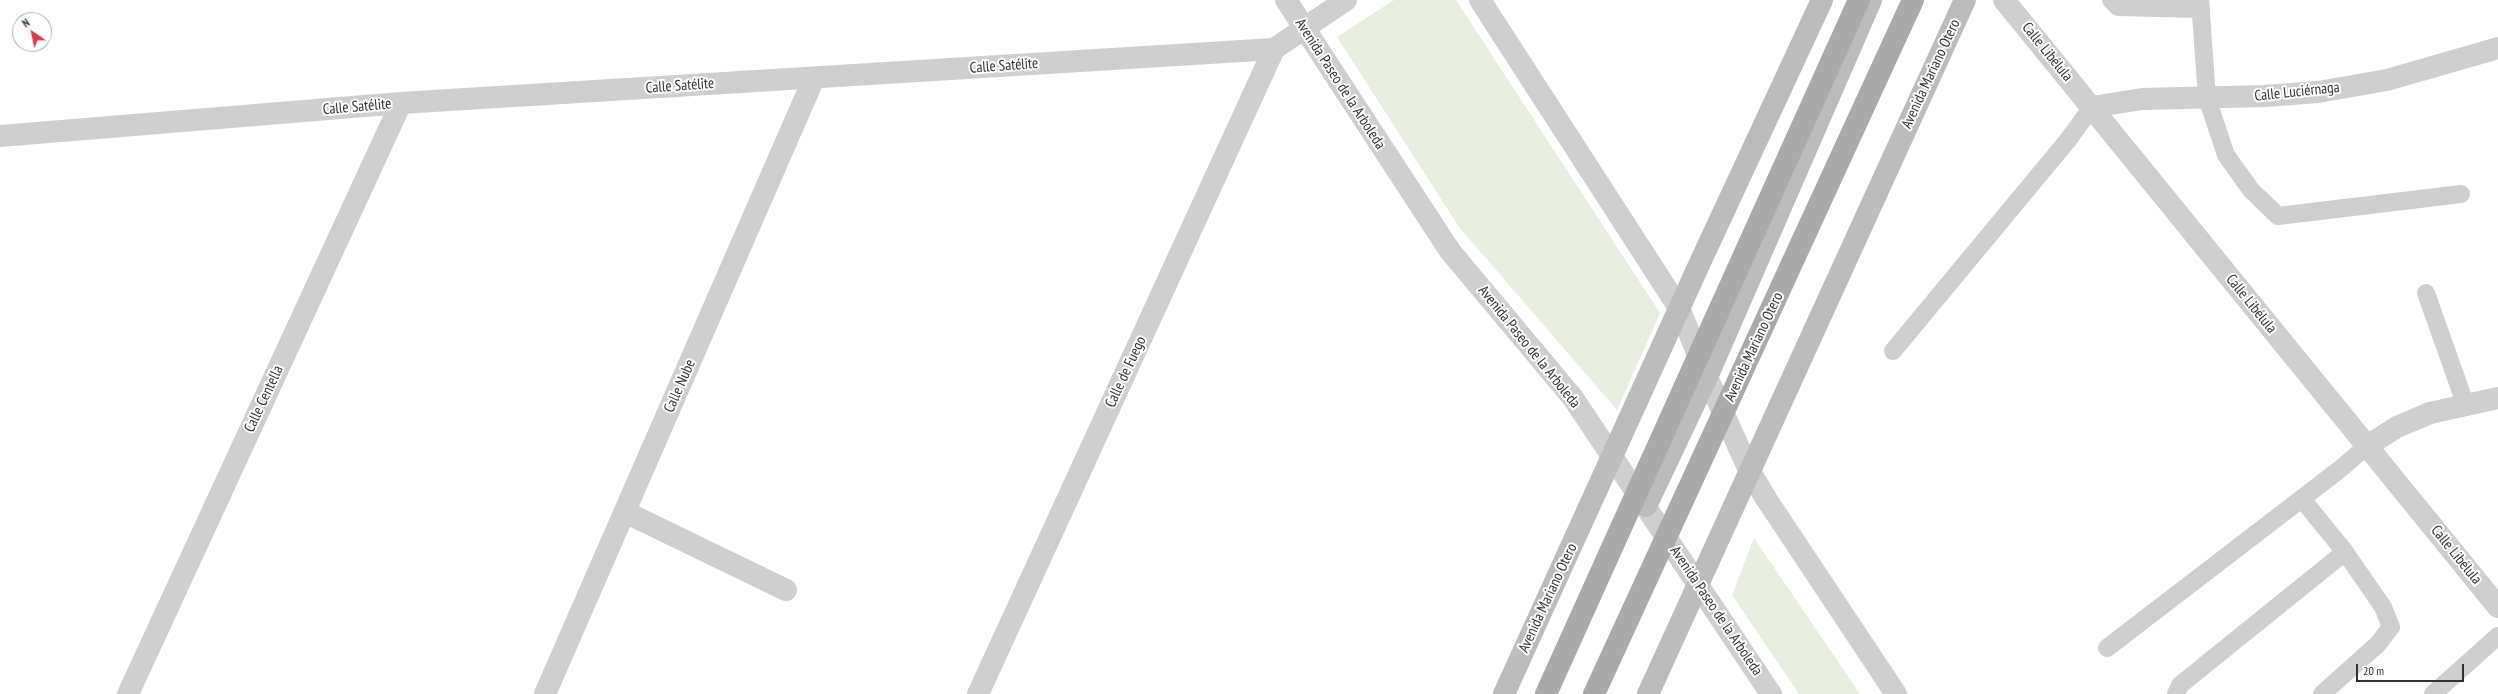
<!DOCTYPE html>
<meta charset="utf-8">
<style>
body{margin:0}
#map{position:relative;width:2498px;height:694px;overflow:hidden;background:#fff;font-family:"PT Sans Narrow",sans-serif}
canvas{display:block}
.north{position:absolute;left:12px;top:12px;width:40px;height:40px;box-sizing:border-box;background:#fff;border:1px solid #adadad;border-radius:50%;rotate:326deg;font-size:11px;font-weight:700;line-height:16px;text-align:center;color:#323232}
.north::after{content:'';display:block;margin:auto;width:14px;height:18px;background:#e73541;clip-path:polygon(50% 0,100% 100%,50% 72%,0 100%)}
.scale{position:absolute;left:2356px;top:664px;width:108px;height:18px;box-sizing:border-box;border:2px solid #323232;border-top:0;padding-left:5px;font-size:12px;line-height:14px;white-space:nowrap;color:#323232;-webkit-text-stroke:3px #fff;paint-order:stroke}
</style>
<div id="map">
<canvas width="2498" height="694"></canvas>
<div class="north">N</div>
<div class="scale">20 m</div>
</div>
<script>
const c = document.querySelector('canvas').getContext('2d');
c.lineJoin = 'round';
function fill(path, color) {
  c.fillStyle = color;
  c.fill(path, 'evenodd');
}
function poly(rows) {
  const path = new Path2D();
  for (const r of rows) {
    path.moveTo(r[0], r[1]);
    for (let i = 2; i < r.length; i += 2) path.lineTo(r[i], r[i + 1]);
  }
  return path;
}
function stroke(path, color, width, dash) {
  c.strokeStyle = color;
  c.lineWidth = width;
  c.lineCap = dash ? 'butt' : 'round';
  c.setLineDash(dash || []);
  c.stroke(path);
}
function drawText(font, color, halo, rows, align = 'center') {
  c.font = font + ' "PT Sans Narrow",sans-serif';
  c.lineWidth = 4;
  c.setLineDash([]);
  c.textBaseline = 'middle';
  c.strokeStyle = halo;
  c.fillStyle = color;
  for (const [text, x, y, turn = 0] of rows) {
    c.save();
    c.translate(x, y);
    c.rotate((+turn || 0) * Math.PI / 180);
    c.textAlign = isNaN(turn) ? turn : align;
    if (halo) c.strokeText(text, 0, 0);
    c.fillText(text, 0, 0);
    c.restore();
  }
}
const green = poly([
 [1394,0,1456,0,1660,313,1617,410,1459,227,1337,37],
 [1754,538,1860,694,1799,694,1732,595]
]);
const service = poly([
 [2111,0,2118,7,2201,9],
 [2200,0,2207,98,2226,155,2251,190,2278,216,2461,194],
 [2426,293,2466,406],
 [1893,351,2068,140,2092,107],
 [2302,499,2345,552,2383,607,2391,627,2378,644,2322,694],
 [2107,648,2339,470,2367,446],
 [2176,694,2180,685,2345,552],
 [2433,694,2498,636]
]);
const minor = poly([
 [2004,0,2498,607],
 [2092,107,2142,99,2265,96,2318,92,2387,80,2498,48],
 [0,136,401,103,1274,49,1346,0],
 [2367,446,2397,427,2430,413,2498,398],
 [625,512,786,590],
 [128,694,401,103],
 [545,694,814,78],
 [978,694,1274,49]
]);
const tertiary = poly([
 [1286,0,1450,251,1573,398,1771,694],
 [1480,0,1679,308,1707,377,1749,470,1767,500,1896,694]
]);
const secondary = poly([
 [1646,506,1707,377,1871,0],
 [1504,694,1698,267,1822,0],
 [1648,694,1965,0]
]);
const primaryBridge = poly([
 [1546,694,1859,0],
 [1594,694,1913,0]
]);
const streetNames = [
 ["Calle Libélula",2047,52,51],
 ["Calle Satélite",1004,66,-4],
 ["Avenida Mariano Otero",1931,74,-65],
 ["Avenida Paseo de la Arboleda",1340,84,57],
 ["Calle Satélite",680,86,-4],
 ["Calle Luciérnaga",2297,92,-6],
 ["Calle Satélite",357,107,-5],
 ["Calle Libélula",2251,304,51],
 ["Avenida Paseo de la Arboleda",1529,347,51],
 ["Avenida Mariano Otero",1754,347,-65],
 ["Calle de Fuego",1126,372,-65],
 ["Calle Nube",680,386,-66],
 ["Calle Centella",264,399,-65],
 ["Calle Libélula",2456,555,51],
 ["Avenida Mariano Otero",1548,598,-65],
 ["Avenida Paseo de la Arboleda",1716,611,56]
];
fill(green, '#e8eee0');
stroke(service, '#cfcfcf', 18);
stroke(minor, '#cfcfcf', 22);
stroke(tertiary, '#cfcfcf', 22);
stroke(secondary, '#bcbcbc', 22);
stroke(primaryBridge, '#aaa', 22);
drawText('15px', '#323232', '#fff', streetNames);
</script>
